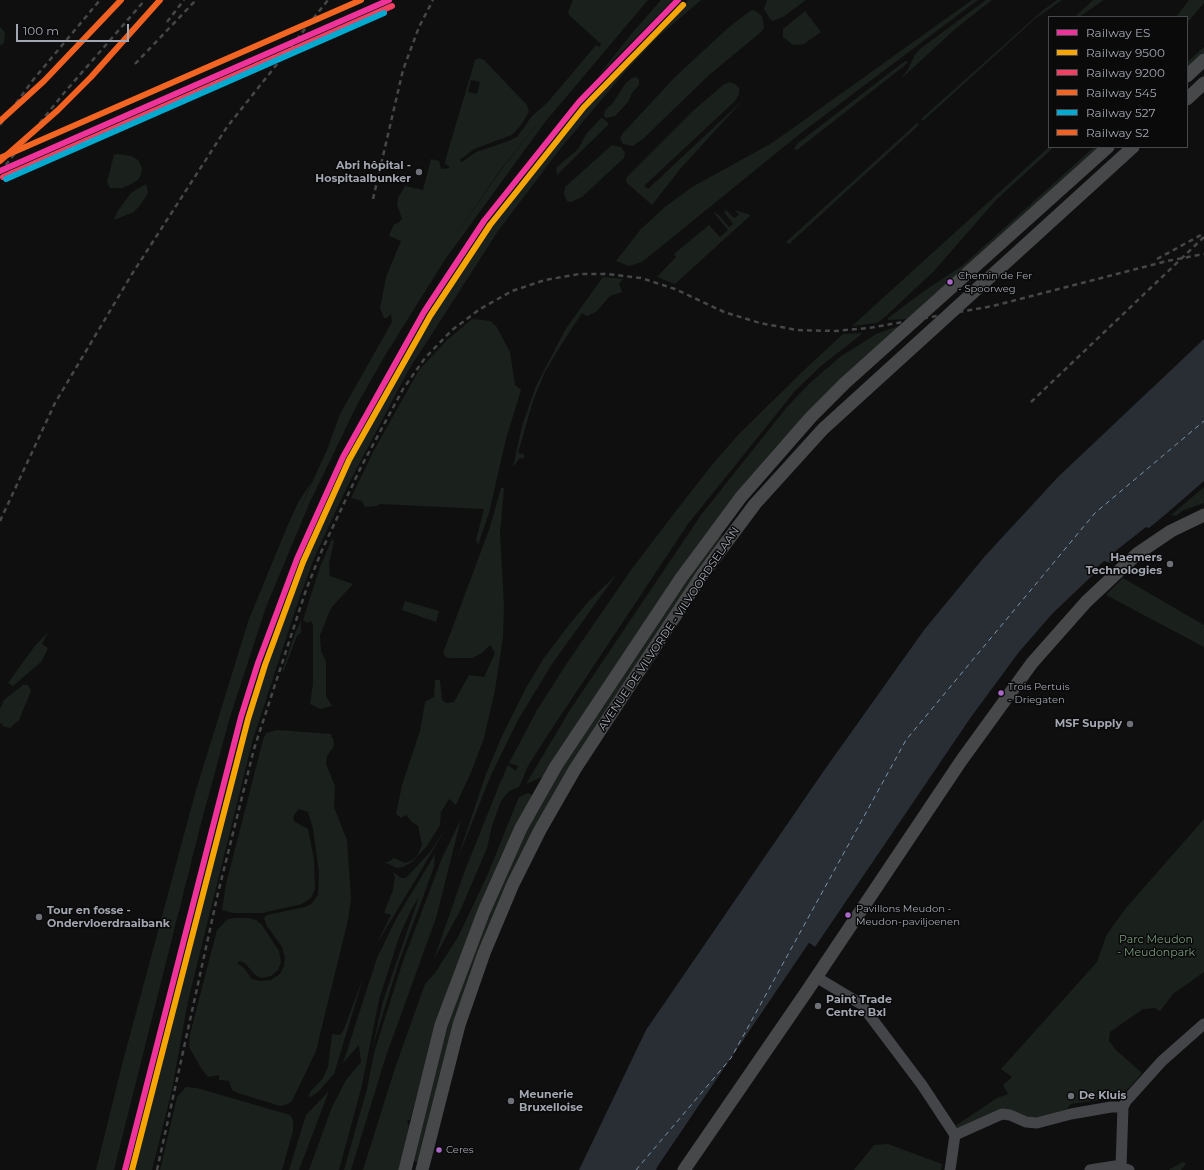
<!DOCTYPE html>
<meta charset="utf-8">
<style>
body{margin:0}
#map{position:relative;width:1204px;height:1170px;overflow:hidden;background:#0f0f10;font-family:Montserrat,sans-serif}
canvas{display:block}
.legend{position:absolute;left:1048px;top:16px;width:140px;height:132px;box-sizing:border-box;background:#0a0a0b;border:1px solid #47484d;margin:0;padding:5px 7px;list-style:none;font-size:12px;color:#a2a6b0}
.legend li{display:flex;align-items:center;gap:8px;height:20px}
.legend b{width:20px;border:1px solid #47484d}
.scale{position:absolute;left:16px;top:24px;width:113px;height:18px;box-sizing:border-box;border:2px solid #a2a6b0;border-top:0;padding-left:5px;font-size:12px;line-height:14px;white-space:nowrap;color:#a2a6b0;-webkit-text-stroke:3px #0a0a0b;paint-order:stroke}
</style>
<div id="map">
<canvas width="1204" height="1170"></canvas>
<ul class="legend">
<li><b style="height:5px;background:#ef339a"></b>Railway ES</li>
<li><b style="height:5px;background:#f7a600"></b>Railway 9500</li>
<li><b style="height:5px;background:#f24062"></b>Railway 9200</li>
<li><b style="height:5px;background:#f26522"></b>Railway 545</li>
<li><b style="height:5px;background:#00a9ce"></b>Railway 527</li>
<li><b style="height:5px;background:#f16122"></b>Railway S2</li>
</ul>
<div class="scale">100 m</div>
</div>
<script>
const c = document.querySelector('canvas').getContext('2d');
c.lineJoin = 'round';
function fill(path, color) {
  c.fillStyle = color;
  c.fill(path, 'evenodd');
}
function poly(rows) {
  const path = new Path2D();
  for (const r of rows) {
    path.moveTo(r[0], r[1]);
    for (let i = 2; i < r.length; i += 2) path.lineTo(r[i], r[i + 1]);
  }
  return path;
}
function stroke(path, color, width, dash) {
  c.strokeStyle = color;
  c.lineWidth = width;
  c.lineCap = dash ? 'butt' : 'round';
  c.setLineDash(dash || []);
  c.stroke(path);
}
function drawText(font, color, halo, rows, align = 'center') {
  c.font = font + ' Montserrat,sans-serif';
  c.lineWidth = 3;
  c.setLineDash([]);
  c.textBaseline = 'middle';
  c.strokeStyle = halo;
  c.fillStyle = color;
  for (const [text, x, y, turn = 0] of rows) {
    c.save();
    c.translate(x, y);
    c.rotate((+turn || 0) * Math.PI / 180);
    c.textAlign = isNaN(turn) ? turn : align;
    if (halo) c.strokeText(text, 0, 0);
    c.fillText(text, 0, 0);
    c.restore();
  }
}
const green = poly([
 [573,0,648,0,545,122,444,261,386,354,358,403,309,504,266,607,230,717,200,827,114,1170,96,1170,123,1061,196,790,249,619,287,527,299,501,312,481,299,511,327,450,340,414,392,322,391,314,387,318,384,318,380,308,386,277,401,241,389,236,394,224,398,223,402,219,397,204,398,198,405,186,423,190,431,159,439,161,441,169,449,168,449,166,445,164,446,158,475,60,479,58,484,60,527,105,529,112,521,125,512,135,474,149,460,160,462,162,476,152,506,142,517,137,532,116,548,102,596,45,600,47,601,44,570,16,568,12],
 [471,80,480,82,477,94,468,92],
 [541,119,501,170,447,248,501,169],
 [661,0,673,0,597,77,633,32],
 [688,0,701,0,658,37,624,73,560,149,498,231,408,371,347,487,315,556,299,599,253,739,188,1001,172,1090,152,1170,132,1170,233,773,265,666,303,561,349,461,401,363,410,348,413,350,420,337,418,335,429,316,490,225,552,144,585,106,654,32],
 [501,223,465,275,426,337,465,275],
 [767,0,806,0,783,17,773,21,770,19,764,9],
 [972,0,978,0,801,133,642,262,629,266,616,261,641,229,665,207,692,187,772,143],
 [986,0,992,0,954,30,901,79,908,69,915,55,920,49],
 [1057,0,1062,0,1035,19,923,121,921,119,1042,11],
 [1093,0,1104,0,1079,17,1075,17],
 [1189,0,1204,0,1204,3,1187,23,1187,17,1176,17],
 [754,10,762,16,764,28,761,32,708,76,643,139,633,146,623,144,620,138,623,133,675,77,729,27,750,11],
 [805,11,821,32,804,44,793,45,783,37,783,29],
 [0,27,5,32,4,43,0,46],
 [1204,47,1204,54,1187,70,1187,62],
 [905,61,908,62,904,66,797,150,794,149,798,143],
 [636,77,639,79,639,85,632,93,628,102,615,116,606,118,604,116,605,110,612,104,626,83,632,78],
 [729,82,735,84,739,88,739,94,735,101,644,186,648,189,744,99,681,168,652,205,627,183,626,178,694,110,723,85],
 [601,118,604,119,609,124,557,175,556,168,578,149,587,133],
 [917,123,919,125,789,244,786,242],
 [612,145,621,147,625,153,624,158,582,197,571,202,567,201,564,194,565,187],
 [1049,147,1054,147,996,200,934,271,886,316,877,323,852,326],
 [1094,147,1101,147,907,319,888,320,888,318,924,291,962,266],
 [118,154,131,156,138,160,142,168,141,175,138,180,129,185,122,188,110,188,107,182,114,155],
 [146,184,148,193,141,204,134,212,114,220,117,212,131,193],
 [726,210,734,218,739,215,735,210,751,215,675,284,657,277,676,257,674,254,709,225,720,237,728,230,713,212,719,215,729,227,733,224,724,212],
 [603,277,623,279,619,284,622,292,610,296,596,312,587,316,582,313,561,345,545,372,533,401,518,453,524,454,524,458,519,459,513,467,522,426,536,386,565,330],
 [472,319,490,321,496,326,510,352,515,385,521,390,506,439,489,513,478,545,476,540,484,509,380,504,376,506,365,507,362,501,351,498,373,452,419,370,447,340],
 [904,324,737,493,690,555,544,776,526,784,570,710,701,515,787,407,810,383,840,357,876,334],
 [863,333,821,366,795,391,688,524,549,733,528,766,519,787,509,791,501,801,492,826,487,848,461,909,434,959,464,873,500,783,508,765,516,771,518,766,509,763,537,710,567,663,631,570,669,520,711,466,738,435,802,372,843,334],
 [1204,487,1204,503,1184,510,1176,516,1171,515],
 [501,488,504,488,500,533,504,606,503,637,495,690,484,738,472,770,456,805,449,799,441,812,440,825,427,846,412,862,403,867,397,868,384,862,388,862,394,858,405,863,411,861,417,856,422,845,418,826,412,822,406,815,401,818,396,814,402,785,420,731,425,702,434,697,435,680,440,680,442,700,447,703,454,702,469,675,484,677,495,653,490,645,482,653,472,658,449,658,446,657,443,653,489,530],
 [721,534,723,537,523,856,418,1162,414,1161,413,1160,452,1006,514,852,562,765,674,595],
 [332,539,334,541,329,563,330,576,353,584,331,608,320,635,321,651,326,662,326,696,332,706,320,709,310,704,313,684,313,625,311,621,307,623,303,620,320,567],
 [616,575,552,664,518,720,491,775,457,860,486,774,502,736,527,686,544,658,568,626,588,602],
 [1123,578,1204,625,1204,647,1106,595],
 [405,601,439,611,436,622,402,610],
 [301,621,301,633,297,636,284,670,282,672,295,633],
 [48,632,42,644,48,648,42,661,13,686,8,683,34,647],
 [23,685,28,685,31,691,19,720,10,728,2,726,3,724,1,723,0,725,0,709,4,700],
 [277,730,332,734,331,737,333,738,334,746,327,756,326,764,335,786,334,807,347,840,351,899,348,920,316,1051,292,1101,288,1104,280,1106,238,1093,232,1090,229,1081,219,1080,219,1075,208,1077,201,1068,189,1047,190,1034,217,930,228,919,235,918,248,918,256,920,262,925,279,951,281,962,278,970,271,976,261,978,254,974,245,963,240,961,237,963,244,968,252,979,260,981,271,980,280,974,284,966,285,958,282,947,267,926,264,918,267,915,305,907,311,904,318,895,319,872,313,829,308,812,299,809,294,815,293,819,295,822,308,829,314,859,315,889,311,898,302,904,262,913,233,913,222,910,226,884,263,740,266,733],
 [528,793,532,795,533,797,470,931,444,1000,410,1120,408,1120,407,1124,409,1124,407,1138,400,1170,363,1170,395,1068,425,984,435,973,458,937,487,876,519,797],
 [461,819,436,918,386,1056,351,1170,344,1170,367,1089,374,1053,402,964,442,858],
 [1204,819,1204,972,1173,994,1160,1011,1155,1008,1143,1009,1110,1032,1109,1041,1116,1050,1142,1073,1129,1088,1114,1098,1071,1104,1067,1109,1040,1118,1020,1116,958,1128,955,1126,997,1098,1008,1094,1003,1085,1012,1077,1001,1069,1097,962,1106,936,1125,909],
 [447,826,419,874,376,945,391,915,384,913,393,890,395,877,393,872,401,878,406,878,430,852],
 [435,854,434,867,399,962,373,1046,383,1001,419,897,411,910,399,937,379,1000,361,1089,339,1170,309,1170,332,1107,346,1080,361,1062,359,1045,343,1063,377,958,396,919],
 [364,975,334,1074,319,1091,311,1097,309,1096,310,1092,323,1078,328,1067,332,1034,340,1035,344,1029],
 [186,1087,197,1088,290,1115,293,1120,293,1131,282,1170,160,1170,177,1097],
 [329,1091,299,1170,289,1170,306,1115],
 [888,1144,942,1164,941,1170,854,1170,874,1145],
 [1183,1162,1186,1164,1181,1170,1168,1170]
]);
const water = poly([
 [1204,339,1204,481,1166,514,1149,528,1146,527,1113,553,1112,557,1113,560,1111,563,1104,561,1095,569,1097,571,1052,614,1019,652,971,717,815,947,809,943,656,1169,658,1170,579,1170,646,1030,823,772,924,630,985,556,1058,477]
]);
const pier = poly([
 [809,943,817,948,814,949,810,946,659,1168,660,1170,656,1169]
]);
const ferry = poly([
 [636,1170,731,1058,906,740,1095,513,1204,421]
]);
const minor = poly([
 [816,977,861,1004,922,1085,955,1135,950,1170],
 [955,1135,1002,1114,1010,1115,1026,1122,1037,1123,1071,1114,1111,1107,1123,1107],
 [1121,1167,1123,1107,1126,1101,1162,1061,1204,1024],
 [1090,1170,1115,1166,1129,1170]
]);
const major = poly([
 [1187,76,1204,60],
 [1187,99,1204,83],
 [405,1170,441,1025,484,911,521,828,556,766,681,578,741,497,811,417,845,383,1108,147],
 [422,1170,459,1025,484,953,513,884,540,830,575,769,702,575,755,504,823,429,1133,147],
 [684,1170,807,991,961,761,1032,663,1086,602,1137,554,1171,531,1204,515]
]);
const rail = poly([
 [167,22,184,0],
 [135,64,196,0],
 [0,125,33,80,100,0],
 [0,172,64,93,145,0],
 [373,199,403,70,419,27,433,0],
 [1157,259,1201,235],
 [1031,402,1204,237],
 [0,521,55,403,132,274,227,127,328,0],
 [157,1170,218,893,254,749,306,590,322,550,361,467,403,389,425,358,452,330,480,309,512,291,545,280,579,274,607,274,641,278,675,289,724,312,760,323,797,330,835,331,869,328,993,306,1167,261,1204,254]
]);
const rail1 = poly([
 [0,171,389,0],
 [125,1170,241,717,258,663,297,559,343,457,424,312,484,221,579,102,678,0]
]);
const rail2 = poly([
 [132,1170,248,719,265,665,303,562,349,460,430,316,490,225,584,107,683,5]
]);
const rail3 = poly([
 [3,177,392,6]
]);
const rail4 = poly([
 [0,158,361,0]
]);
const rail5 = poly([
 [6,179,384,13]
]);
const rail6 = poly([
 [0,121,44,81,121,0],
 [0,161,58,110,91,77,160,0]
]);
const markers = [
 [419,172,4,"#6f7178"],
 [950,282,3.5,"#ac68c9"],
 [1170,564,4,"#6f7178"],
 [1001,693,3.5,"#ac68c9"],
 [1130,724,4,"#6f7178"],
 [848,915,3.5,"#ac68c9"],
 [39,917,4,"#6f7178"],
 [818,1006,4,"#6f7178"],
 [1071,1096,4,"#6f7178"],
 [511,1101,4,"#6f7178"],
 [439,1150,3.5,"#ac68c9"]
];
const busNames = [
 ["Chemin de Fer",958,276],
 ["- Spoorweg",958,289],
 ["Trois Pertuis",1008,687],
 ["- Driegaten",1008,700],
 ["Pavillons Meudon -",856,909],
 ["Meudon-paviljoenen",856,922],
 ["Ceres",446,1150]
];
const poiNames = [
 ["Abri hôpital -",411,166,"right"],
 ["Hospitaalbunker",411,179,"right"],
 ["Haemers",1162,558,"right"],
 ["Technologies",1162,571,"right"],
 ["MSF Supply",1122,724,"right"],
 ["Tour en fosse -",47,911],
 ["Ondervloerdraaibank",47,924],
 ["Paint Trade",826,1000],
 ["Centre Bxl",826,1013],
 ["Meunerie",519,1095],
 ["Bruxelloise",519,1108],
 ["De Kluis",1079,1096]
];
const streetNames = [
 ["AVENUE DE VILVORDE - VILVOORDSELAAN",669,629,-56]
];
const parkNames = [
 ["Parc Meudon",1156,940],
 ["- Meudonpark",1156,953]
];
fill(green, '#1a201b');
fill(water, '#282e34');
fill(pier, '#0f0f10');
stroke(ferry, '#7b93a9', 1, [5, 4]);
stroke(minor, '#444549', 11);
stroke(major, '#47484a', 13);
stroke(rail, '#464749', 2.5, [5, 4]);
stroke(rail1, '#ef339a', 6);
stroke(rail2, '#f7a600', 6);
stroke(rail3, '#f24062', 6);
stroke(rail4, '#f26522', 6);
stroke(rail5, '#00a9ce', 6);
stroke(rail6, '#f16122', 6);
for (const [x, y, r, color] of markers) {
  const dot = new Path2D();
  dot.arc(x, y, r, 0, 2 * Math.PI);
  c.fillStyle = color;
  c.fill(dot);
  stroke(dot, '#0a0a0b', 1.5);
}
drawText('10px', '#a2a6b0', '#0a0a0b', busNames, 'left');
drawText('bold 11px', '#a2a6b0', '#0a0a0b', poiNames, 'left');
drawText('11px', '#a2a6b0', '#0a0a0b', streetNames);
drawText('11px', '#7a9a7c', '#0a0a0b', parkNames);
</script>
